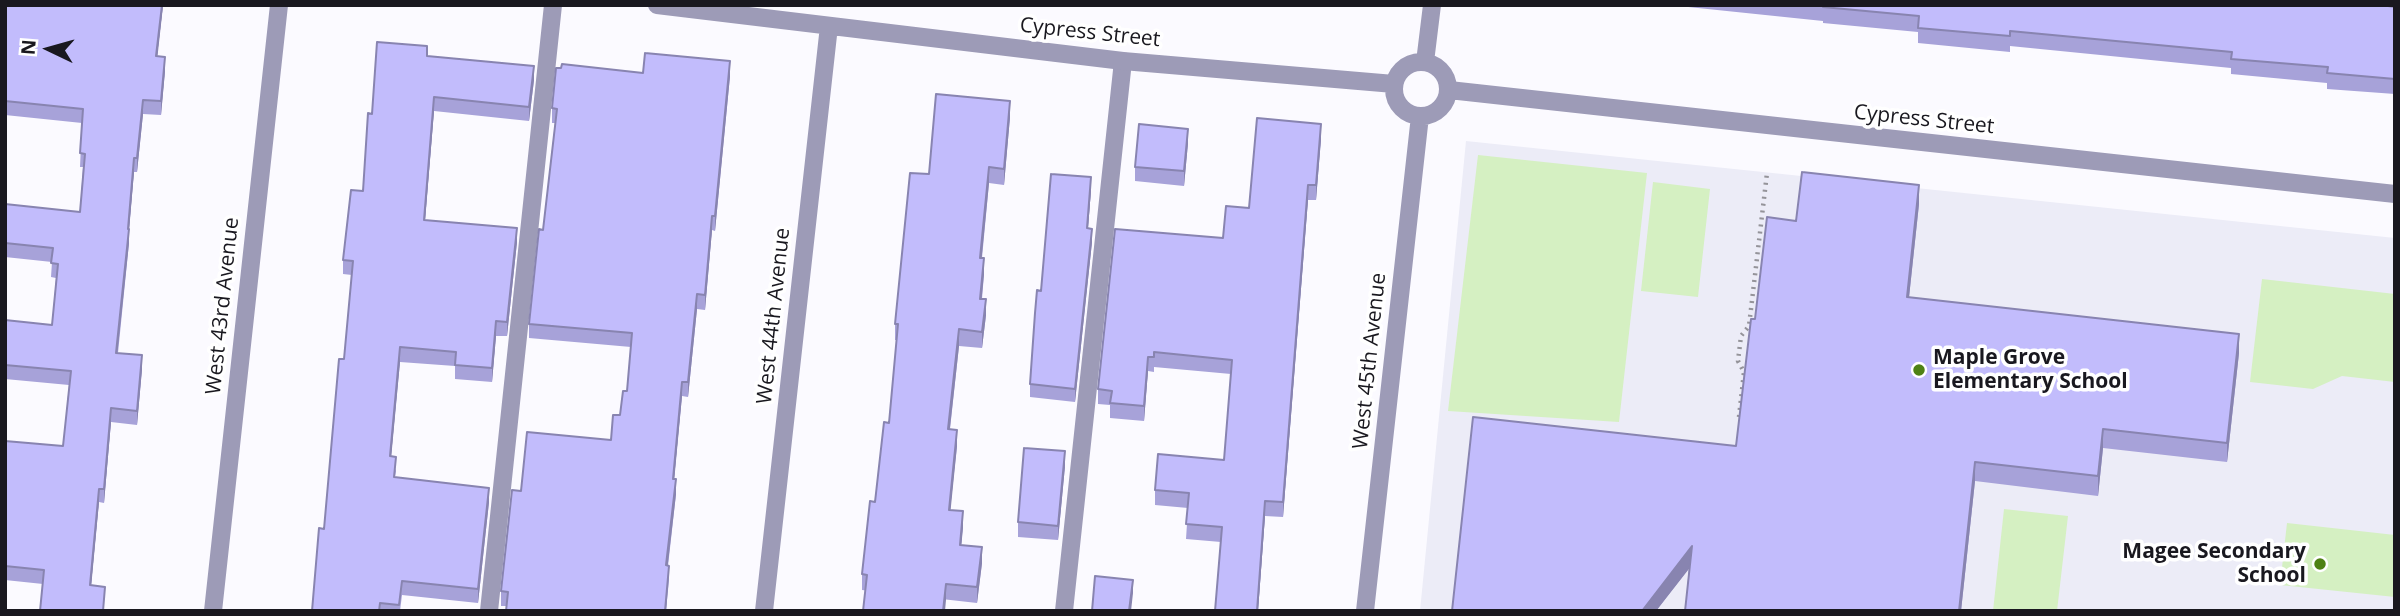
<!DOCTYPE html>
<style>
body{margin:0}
#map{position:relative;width:2400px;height:616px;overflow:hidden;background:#fbfaff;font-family:"Open Sans",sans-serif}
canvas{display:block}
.frame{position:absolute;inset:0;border:7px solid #19181f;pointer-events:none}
.north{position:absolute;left:14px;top:14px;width:70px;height:70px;-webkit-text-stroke:5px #fff;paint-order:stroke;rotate:275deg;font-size:19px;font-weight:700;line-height:28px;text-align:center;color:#19181f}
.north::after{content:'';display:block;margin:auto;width:24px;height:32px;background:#19181f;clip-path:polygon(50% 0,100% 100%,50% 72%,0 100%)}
</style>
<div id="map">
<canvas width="2400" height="616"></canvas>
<div class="frame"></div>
<div class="north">N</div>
</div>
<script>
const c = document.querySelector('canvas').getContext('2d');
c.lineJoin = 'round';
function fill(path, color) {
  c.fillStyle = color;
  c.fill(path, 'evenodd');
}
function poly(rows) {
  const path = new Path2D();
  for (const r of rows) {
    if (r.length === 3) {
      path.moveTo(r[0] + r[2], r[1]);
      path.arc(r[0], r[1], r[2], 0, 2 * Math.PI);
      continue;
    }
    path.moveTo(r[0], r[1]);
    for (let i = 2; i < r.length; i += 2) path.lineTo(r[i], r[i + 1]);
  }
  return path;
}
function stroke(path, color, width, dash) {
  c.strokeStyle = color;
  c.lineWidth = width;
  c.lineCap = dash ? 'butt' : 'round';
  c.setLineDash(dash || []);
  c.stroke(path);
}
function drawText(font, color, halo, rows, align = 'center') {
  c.font = font + ' "Open Sans",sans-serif';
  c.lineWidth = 7;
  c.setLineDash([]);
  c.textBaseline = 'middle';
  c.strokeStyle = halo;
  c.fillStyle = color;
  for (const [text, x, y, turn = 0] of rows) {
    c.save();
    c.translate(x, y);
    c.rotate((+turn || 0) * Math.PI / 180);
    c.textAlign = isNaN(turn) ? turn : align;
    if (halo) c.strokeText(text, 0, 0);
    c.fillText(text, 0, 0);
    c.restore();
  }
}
const built = poly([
 [1466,141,2395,238,2395,611,1420,611]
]);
const green = poly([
 [1478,155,1647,173,1619,422,1448,411],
 [1653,182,1710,189,1698,297,1641,291],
 [2262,279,2395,294,2395,382,2342,376,2313,389,2250,382],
 [2004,509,2068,516,2057,611,1993,611],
 [2287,523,2395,535,2395,597,2280,585]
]);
const path = poly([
 [1739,417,1744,372,1738,361,1741,336,1749,326,1767,173]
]);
const lane = poly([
 [489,611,553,5],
 [1064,611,1123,61]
]);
const street = poly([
 [657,5,1123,61,1394,84],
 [1421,89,27],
 [1425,62,1432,5],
 [1449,90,2395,194],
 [213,611,279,5],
 [764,611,829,26],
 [1365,611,1420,116]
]);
const wall = poly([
 [5,5,163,5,157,56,165,71,161,115,143,114,137,172,134,172,129,229,129,243,118,353,142,369,137,425,111,422,104,503,99,502,91,585,105,600,43,584,5,580,5,441,63,446,69,385,5,379,5,320,52,325,56,278,51,277,52,262,5,257,5,204,80,212,83,167,80,167,82,123,5,115],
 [1669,5,2390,5,2390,6,2395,7,2395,94,2327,89,2327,83,2231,74,2231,68,2010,46,2010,52,1918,43,1918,32,1823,23,1823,21],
 [427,56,534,80,529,121,434,111,425,220,517,242,507,336,496,336,492,382,455,379,455,366,400,362,391,456,396,471,395,477,489,502,478,603,402,595,400,611,312,611,324,529,344,359,352,275,343,274,343,260,363,191,372,114],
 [643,73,730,76,715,231,712,230,705,310,697,309,688,397,682,396,674,479,676,494,668,566,669,580,666,611,506,611,507,606,501,606,501,591,521,491,611,440,620,415,627,391,631,347,529,338,529,324,543,230,555,123,552,123,552,108],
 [1010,117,1004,185,989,183,982,258,984,274,982,299,986,315,982,348,959,346,950,429,957,446,950,510,963,527,961,545,982,563,977,603,862,590,862,574,889,423,897,340,895,340,895,324,929,174],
 [1321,139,1316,200,1308,200,1283,517,1265,516,1258,611,1215,611,1221,542,1186,539,1188,508,1155,505,1155,490,1224,460,1231,374,1154,367,1154,372,1148,371,1144,421,1110,418,1110,405,1098,404,1098,389,1249,208],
 [1188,143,1184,186,1135,181,1135,167],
 [1091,190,1088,228,1092,242,1075,402,1030,397,1030,384,1041,291],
 [1919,204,1909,297,2239,353,2227,462,2103,448,2098,496,1975,481,1961,611,1685,611,1689,568,1656,611,1452,611,1736,446,1796,221],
 [1065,466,1058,540,1018,537,1018,522]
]);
const shadedWall = poly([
 [162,5,163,6,156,70,156,56],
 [165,57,165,71,161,115,161,101],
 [730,61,730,76,715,231,715,216],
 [534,66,534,80,529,121,529,107],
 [434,97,434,111,424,234,424,220],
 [143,100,143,114,137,172,137,158],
 [1010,101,1010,117,1004,185,1004,169],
 [1321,124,1321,139,1316,200,1316,185],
 [1188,129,1188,143,1184,186,1184,171],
 [134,158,134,172,128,243,128,229],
 [989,167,989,183,980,274,980,258],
 [1091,177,1091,190,1087,241,1087,228],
 [1308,185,1308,200,1283,517,1283,502],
 [1919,185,1919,204,1907,316,1907,297],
 [712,216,712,230,705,310,705,295],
 [517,228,517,242,507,336,507,322],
 [129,229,129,243,116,366,116,353],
 [1092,229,1092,242,1075,402,1075,389],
 [984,258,984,274,980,315,980,299],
 [697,294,697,309,688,397,688,382],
 [986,299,986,315,982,348,982,332],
 [496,321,496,336,492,382,492,368],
 [959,329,959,346,948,445,948,429],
 [2239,334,2239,353,2227,462,2227,443],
 [400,347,400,362,390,470,390,456],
 [142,355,142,369,137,425,137,411],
 [1148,357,1148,371,1144,421,1144,406],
 [682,382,682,396,673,493,673,479],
 [111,408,111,422,104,503,104,489],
 [2103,429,2103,448,2098,496,2098,476],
 [957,430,957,446,949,526,949,510],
 [1065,451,1065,466,1058,540,1058,526],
 [1975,462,1975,481,1961,611,1959,611],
 [676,479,676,494,666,580,666,565],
 [489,488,489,502,478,603,478,589],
 [99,489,99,502,90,599,90,585],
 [1265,501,1265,516,1258,611,1257,611],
 [963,511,963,527,960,561,960,545],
 [1692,546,1692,565,1656,611,1642,611],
 [982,547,982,563,977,603,977,587],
 [669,566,666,611,665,611],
 [1133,580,1133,593,1131,611,1129,611],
 [946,584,946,600,945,611,943,611]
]);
const building = poly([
 [5,5,162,5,156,56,165,57,161,101,143,100,137,158,134,158,128,229,129,229,116,353,142,355,137,411,111,408,104,489,99,489,90,585,105,587,103,611,40,611,44,570,5,566,5,441,63,446,71,371,5,365,5,320,52,325,58,264,51,263,53,248,5,243,5,204,80,212,85,154,80,153,83,109,5,101,5,5],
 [1823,5,2388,5,2388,6,2395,7,2395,79,2327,73,2328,67,2231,59,2232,52,2010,31,2010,36,1918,28,1919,16,1823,7,1823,5],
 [377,42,427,46,427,56,534,66,529,107,434,97,424,220,517,228,507,322,496,321,492,368,455,365,456,352,400,347,390,456,396,457,394,477,489,488,478,589,402,581,399,605,380,603,379,611,312,611,319,528,324,529,339,359,344,359,353,261,343,260,351,190,363,191,368,113,372,114,377,42],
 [645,53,730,61,715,216,712,216,705,295,697,294,688,382,682,382,673,479,676,479,666,565,669,566,665,611,506,611,508,592,501,591,512,490,521,491,527,432,611,440,613,415,620,415,623,391,627,391,632,333,529,324,539,229,543,230,557,109,552,108,556,68,561,68,562,64,643,73,645,53],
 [936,94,1010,101,1004,169,989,167,980,258,984,258,980,299,986,299,982,332,959,329,948,429,957,430,949,510,963,511,960,545,982,547,977,587,946,584,943,611,863,611,867,575,862,574,870,501,875,502,884,422,889,423,898,324,895,324,910,173,929,174,936,94],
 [1257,118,1321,124,1316,185,1308,185,1283,502,1265,501,1257,611,1215,611,1222,527,1186,524,1189,493,1155,490,1158,454,1224,460,1232,360,1154,352,1154,357,1148,357,1144,406,1110,403,1112,391,1098,389,1115,229,1223,238,1226,206,1249,208,1257,118],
 [1139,124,1188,129,1184,171,1135,167,1139,124],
 [1802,172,1919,185,1907,297,2239,334,2227,443,2103,429,2098,476,1975,462,1959,611,1685,611,1692,546,1642,611,1452,611,1473,417,1736,446,1751,319,1755,319,1767,217,1796,221,1802,172],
 [1051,174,1091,177,1087,228,1092,229,1075,389,1030,384,1035,313,1037,290,1041,291,1051,174],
 [1024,448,1065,451,1058,526,1018,522,1024,448],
 [1095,576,1133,580,1129,611,1092,611,1095,576]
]);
const markers = [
 [1919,370,7,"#4e8114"],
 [2320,564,7,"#4e8114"]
];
const streetNames = [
 ["Cypress Street",1090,33,6],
 ["Cypress Street",1924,120,6],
 ["West 43rd Avenue",223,306,-84],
 ["West 44th Avenue",774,316,-84],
 ["West 45th Avenue",1370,361,-84]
];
const poiNames = [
 ["Maple Grove",1933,358],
 ["Elementary School",1933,382],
 ["Magee Secondary",2306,552,"right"],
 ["School",2306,576,"right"]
];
fill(built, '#ececf7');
fill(green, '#d5f0c2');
stroke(path, '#949399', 4.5, [2, 5]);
stroke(lane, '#9d9bb7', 18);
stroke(street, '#9d9bb7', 18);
fill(wall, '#a7a2d9');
fill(shadedWall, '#8884b0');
fill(building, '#c2bcfc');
stroke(building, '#8884b0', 2);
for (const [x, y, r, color] of markers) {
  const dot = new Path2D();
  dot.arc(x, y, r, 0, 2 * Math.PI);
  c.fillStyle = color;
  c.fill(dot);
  stroke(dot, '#fff', 2.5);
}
drawText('21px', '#19181f', '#fff', streetNames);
drawText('bold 21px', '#19181f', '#fff', poiNames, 'left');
</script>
